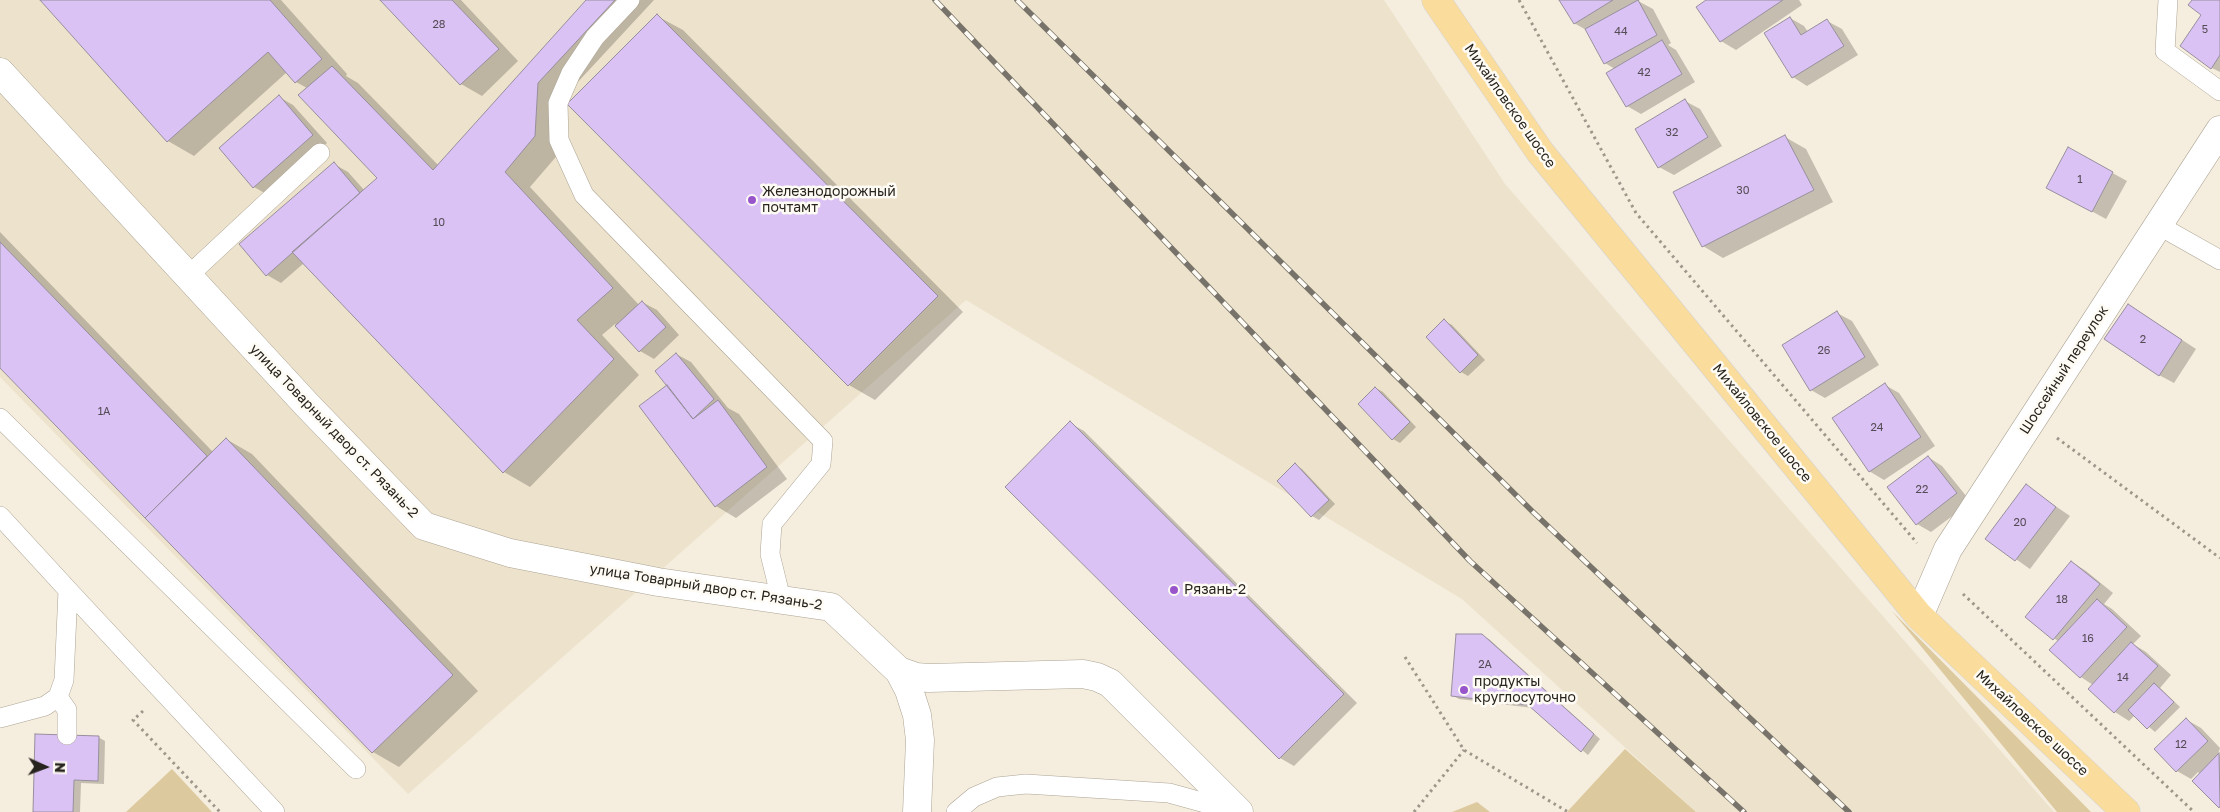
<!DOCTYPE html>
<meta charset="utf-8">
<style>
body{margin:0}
#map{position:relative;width:2220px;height:812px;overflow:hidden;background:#f5eddd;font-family:"Golos Text",sans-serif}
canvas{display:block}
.north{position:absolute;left:20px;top:742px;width:50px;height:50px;-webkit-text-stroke:4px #fefbf4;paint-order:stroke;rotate:92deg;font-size:14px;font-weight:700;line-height:20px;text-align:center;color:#27241e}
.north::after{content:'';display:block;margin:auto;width:18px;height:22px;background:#27241e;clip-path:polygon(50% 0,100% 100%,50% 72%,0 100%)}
</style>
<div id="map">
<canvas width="2220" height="812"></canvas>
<div class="north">N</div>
</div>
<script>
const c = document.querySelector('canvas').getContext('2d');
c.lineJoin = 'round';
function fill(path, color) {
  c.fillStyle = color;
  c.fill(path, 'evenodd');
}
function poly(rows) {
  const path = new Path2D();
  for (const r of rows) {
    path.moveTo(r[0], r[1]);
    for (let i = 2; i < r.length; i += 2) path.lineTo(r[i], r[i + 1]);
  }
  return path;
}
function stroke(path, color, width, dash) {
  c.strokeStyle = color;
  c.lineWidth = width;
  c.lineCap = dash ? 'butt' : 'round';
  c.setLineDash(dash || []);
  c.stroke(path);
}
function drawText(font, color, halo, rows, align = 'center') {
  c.font = font + ' "Golos Text",sans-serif';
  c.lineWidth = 5;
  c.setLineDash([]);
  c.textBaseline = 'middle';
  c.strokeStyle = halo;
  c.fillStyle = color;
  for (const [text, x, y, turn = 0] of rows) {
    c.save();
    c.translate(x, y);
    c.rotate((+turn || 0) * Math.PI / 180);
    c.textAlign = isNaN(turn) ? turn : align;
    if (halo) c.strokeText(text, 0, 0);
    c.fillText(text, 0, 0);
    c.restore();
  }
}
const built = poly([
 [0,0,1384,0,1505,184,2054,812,1696,812,1462,599,966,300,408,794,0,377]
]);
const green = poly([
 [1892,611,2091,812,2057,812],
 [1625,749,1696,812,1567,812],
 [172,769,212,812,126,812],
 [1477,802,1490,812,1452,812]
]);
const shadow = poly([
 [41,0,281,0,347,74,346,76,358,83,439,166,588,0,654,0,563,98,561,151,530,187,639,305,642,302,657,310,679,335,654,359,640,351,615,324,602,335,639,375,530,487,504,472,304,263,281,283,267,275,334,164,348,172,365,191,379,179,307,88,296,82,287,72,194,156,168,141],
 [382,0,461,0,518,61,482,96,461,84],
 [1561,0,1640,0,1638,1,1653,9,1671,43,1668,45,1676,50,1695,82,1641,114,1627,106,1615,69,1605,63,1588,31,1574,23],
 [1709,0,1799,0,1802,5,1736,50,1721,41],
 [2193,0,2220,0,2220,72,2212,68,2203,15],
 [657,16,683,30,963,312,875,400,849,385],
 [1790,18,1804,26,1808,32,1827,21,1842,29,1858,55,1807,86,1793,77],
 [279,97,293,105,327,143,268,195,254,187],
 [1685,101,1700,109,1722,146,1674,175,1659,167],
 [1785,137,1806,149,1833,202,1723,258,1703,246],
 [2069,149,2127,181,2106,219,2062,195],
 [0,232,213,452,226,439,252,454,478,691,399,767,373,752,0,366],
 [2129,305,2196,349,2174,383,2159,375],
 [1837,313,1852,321,1879,365,1825,398,1811,390],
 [1444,321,1452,325,1485,360,1468,376,1461,372],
 [676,354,691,362,728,408,739,414,787,479,736,518,716,506,668,386],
 [1885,385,1899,393,1935,446,1884,480,1869,471],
 [1376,388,1383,392,1416,427,1400,443,1393,439],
 [1070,423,1084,431,1357,703,1294,766,1280,758],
 [1928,457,1942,466,1971,502,1931,532,1917,524],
 [1295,465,1302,469,1335,504,1319,520,1312,516],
 [2026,486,2070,516,2030,569,1986,538],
 [2072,562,2086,571,2113,593,2104,604,2112,609,2141,636,2133,644,2146,652,2171,675,2160,688,2180,707,2155,732,2135,715,2129,721,2115,712,2090,689,2093,685,2081,677,2059,642,2027,617],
 [1481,635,1489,639,1600,739,1588,755,1533,708,1459,699,1452,695],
 [2187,720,2201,728,2220,748,2218,754,2220,755,2220,807,2193,781,2200,774,2198,772,2191,779,2177,771],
 [98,737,105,741,104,784,81,783,80,812,34,812]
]);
const building = poly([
 [40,0,270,0,322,59,295,83,268,52,167,142,40,0],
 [380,0,452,0,499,49,460,85,380,0],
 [586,0,615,0,538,83,535,136,505,172,613,288,577,320,614,359,503,473,292,252,377,178,298,95,332,66,433,170,586,0],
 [1559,0,1613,0,1574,24,1559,0],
 [1638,0,1657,35,1604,64,1585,29,1638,0],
 [1706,0,1783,0,1720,42,1696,7,1706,0],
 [2192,0,2220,0,2220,55,2211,69,2180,46,2201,15,2188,5,2192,0],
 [657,14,938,296,848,386,567,104,657,14],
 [1790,17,1801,35,1827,19,1844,46,1792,78,1764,33,1790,17],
 [1662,40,1682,74,1626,107,1606,73,1662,40],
 [279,95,313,135,253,188,219,148,279,95],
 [1685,99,1708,137,1658,168,1635,129,1685,99],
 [1785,135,1814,190,1702,247,1673,192,1785,135],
 [2068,147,2113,172,2092,212,2046,188,2068,147],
 [334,162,360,193,266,276,239,244,334,162],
 [0,242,207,456,145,518,0,368,0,242],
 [642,301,666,327,639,352,615,326,642,301],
 [2128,304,2182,340,2159,376,2104,339,2128,304],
 [1837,311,1865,357,1810,391,1782,345,1837,311],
 [1444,319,1478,355,1460,373,1426,337,1444,319],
 [676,353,714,399,693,419,655,371,676,353],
 [1885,383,1921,437,1869,472,1832,418,1885,383],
 [667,385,693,419,718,400,767,467,715,507,639,406,667,385],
 [1375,387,1410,422,1392,440,1358,404,1375,387],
 [1070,421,1344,694,1279,759,1005,487,1070,421],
 [226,438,453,675,372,753,145,518,226,438],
 [1928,456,1957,493,1916,525,1887,487,1928,456],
 [1295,463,1329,500,1311,517,1277,481,1295,463],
 [2026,484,2056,507,2015,561,1985,539,2026,484],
 [2071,561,2100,584,2053,640,2025,617,2071,561],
 [2097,599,2127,627,2080,678,2049,650,2097,599],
 [1456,634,1482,634,1594,734,1581,752,1528,705,1451,696,1456,634],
 [2131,642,2158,666,2114,713,2088,689,2131,642],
 [2154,683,2174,702,2147,729,2128,710,2154,683],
 [2186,718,2208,741,2176,772,2154,749,2186,718],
 [35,734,99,736,98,781,74,780,73,812,33,812,35,734],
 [2219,753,2220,806,2219,808,2192,781,2219,753]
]);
const path = poly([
 [1519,0,1636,213,1917,543],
 [2057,438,2220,558],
 [1963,594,2194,812],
 [1405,657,1464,750,1568,812],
 [143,711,133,720,220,812],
 [1414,812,1464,750]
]);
const service = poly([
 [630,0,595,37,571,73,558,103,559,140,584,195,823,441,821,464,772,524,770,554,781,599],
 [2168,0,2165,51,2220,91],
 [2158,225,2220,260],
 [188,276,320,153],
 [0,418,356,769],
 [0,516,68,590,64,680,58,697,45,706,0,718],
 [68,590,275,812],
 [58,697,67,710,67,735],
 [956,812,974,797,997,787,1026,784,1169,793,1223,808,1230,812]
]);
const minor = poly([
 [0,72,307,405,424,526,510,553,658,582,831,607,899,671],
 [1919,616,1948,549,2220,130],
 [917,812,920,740,917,715,909,690,899,671,916,677,929,678,1083,674,1097,677,1110,683,1239,812]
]);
const primary = poly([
 [1436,0,1540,152,1919,616,2126,812]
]);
const rail = poly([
 [935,0,1470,561,1744,812],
 [1017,0,1532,511,1849,812]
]);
const markers = [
 [752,200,5,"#9855cb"],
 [1174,590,5,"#9855cb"],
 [1464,690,5,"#9855cb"]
];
const numberNames = [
 ["28",439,25],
 ["5",2205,30],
 ["44",1621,32],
 ["42",1644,73],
 ["32",1672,133],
 ["1",2080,180],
 ["30",1743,191],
 ["10",439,223],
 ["2",2143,340],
 ["26",1824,351],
 ["1А",104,412],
 ["24",1877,428],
 ["22",1922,490],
 ["20",2020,523],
 ["18",2062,600],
 ["16",2088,639],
 ["2А",1485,665],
 ["14",2123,678],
 ["12",2181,745]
];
const streetNames = [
 ["Михайловское шоссе",1510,106,55],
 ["Шоссейный переулок",2064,370,-57],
 ["Михайловское шоссе",1762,423,51],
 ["улица Товарный двор ст. Рязань-2",334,431,46],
 ["улица Товарный двор ст. Рязань-2",706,587,9],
 ["Михайловское шоссе",2032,723,43]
];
const poiNames = [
 ["Железнодорожный",762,192],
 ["почтамт",762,208],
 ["Рязань-2",1184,590],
 ["продукты",1474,682],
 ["круглосуточно",1474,698]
];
fill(built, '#ede2cb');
fill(green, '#ddc99e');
fill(shadow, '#0003');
fill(building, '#dbc2f4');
stroke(building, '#978f9e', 1);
stroke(service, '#aca495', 20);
stroke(minor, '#aca495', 29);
stroke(primary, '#d4d3d2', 29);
stroke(path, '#9d978b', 3, [2.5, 4]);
stroke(service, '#fff', 19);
stroke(minor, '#fff', 28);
stroke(primary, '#fadd9d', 28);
stroke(rail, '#78736a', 5.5);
stroke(rail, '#fefbf4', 4, [11]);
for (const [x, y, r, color] of markers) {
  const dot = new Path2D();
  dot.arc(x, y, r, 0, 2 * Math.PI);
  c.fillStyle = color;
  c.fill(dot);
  stroke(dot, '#fefbf4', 2);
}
drawText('11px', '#544c54', null, numberNames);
drawText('14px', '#27241e', '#fefbf4', streetNames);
drawText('14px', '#27241e', '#fefbf4', poiNames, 'left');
</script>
